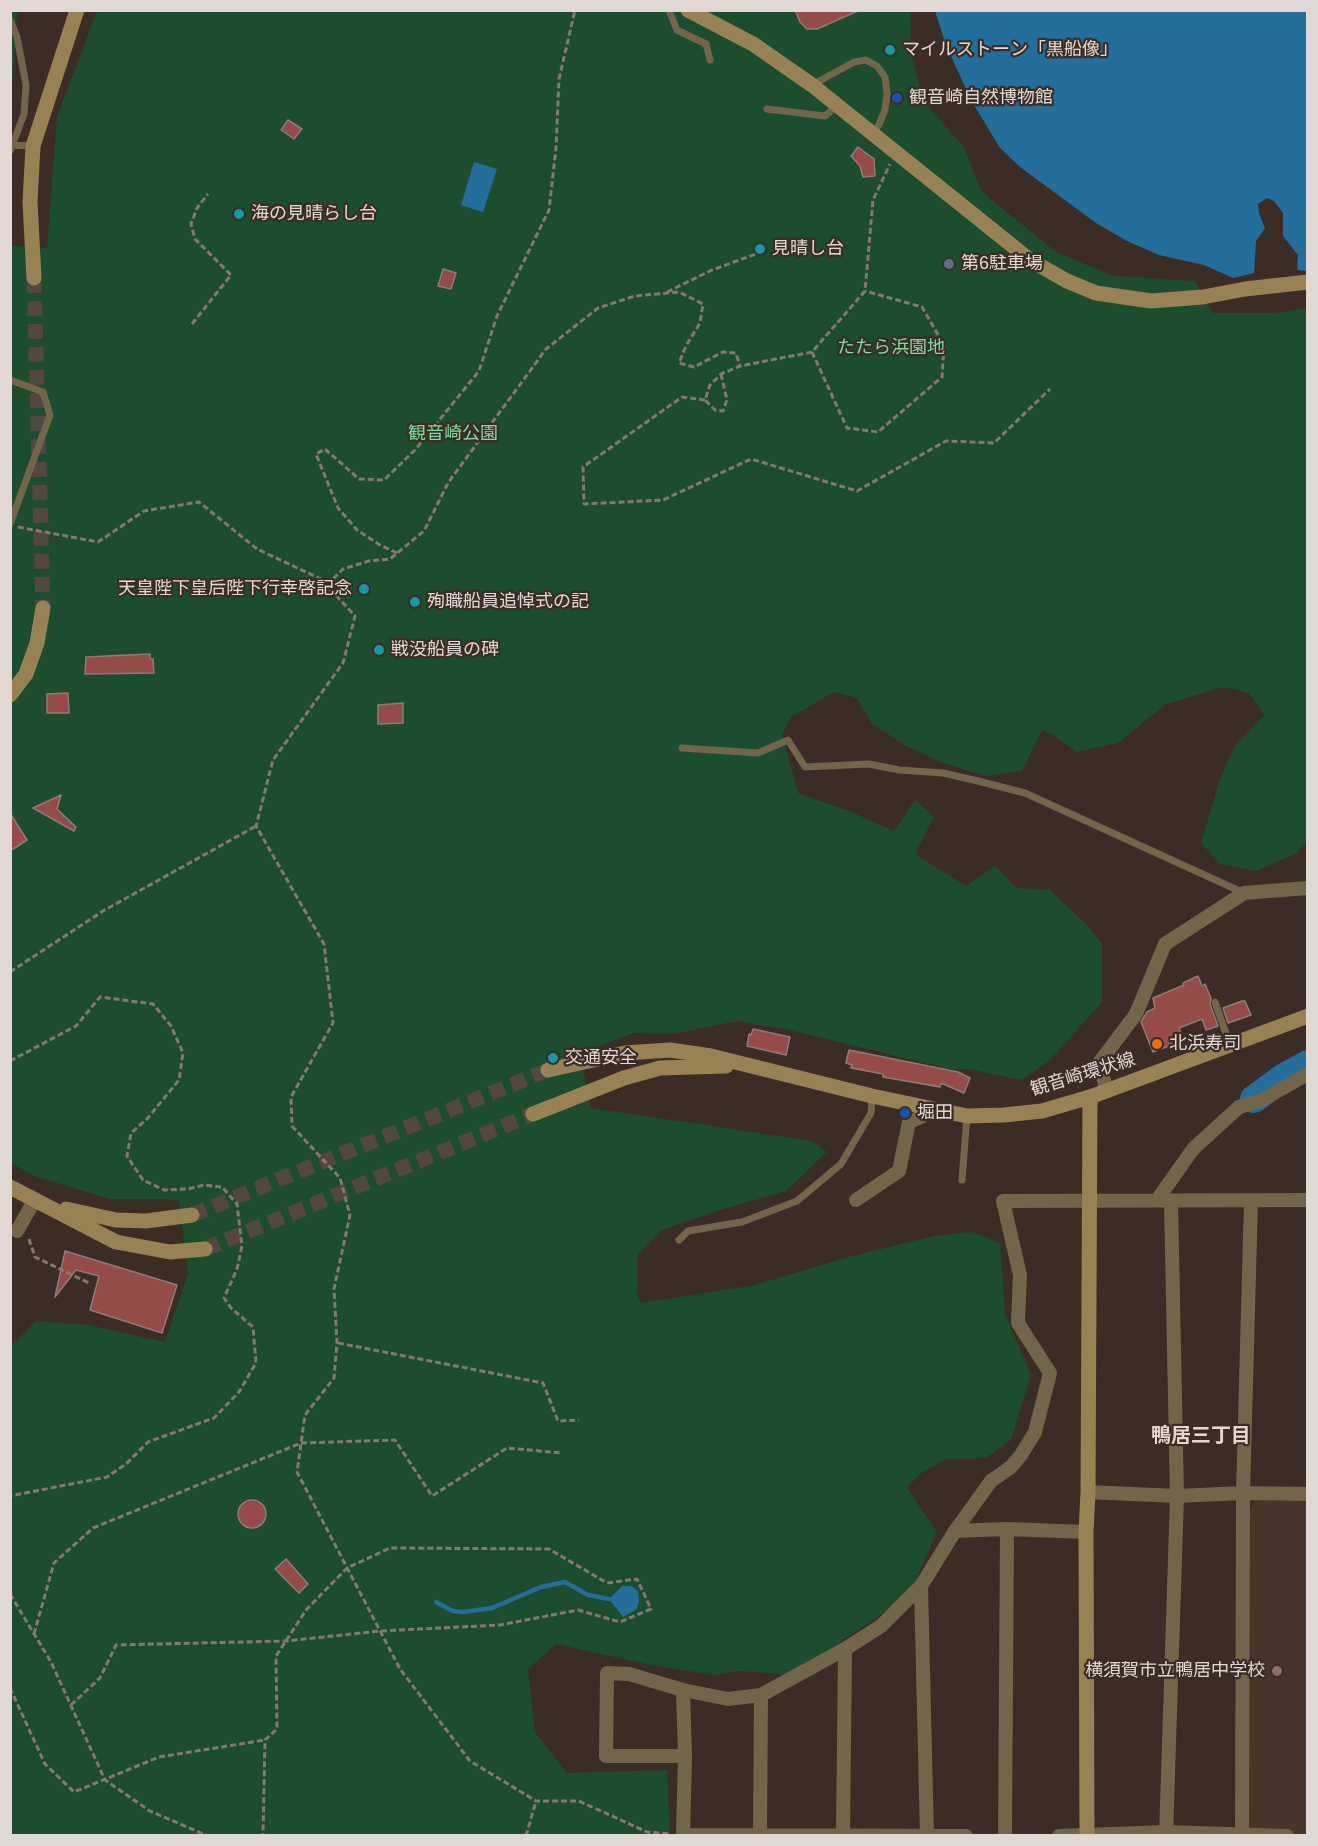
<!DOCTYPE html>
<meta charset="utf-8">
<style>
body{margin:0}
#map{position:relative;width:1318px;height:1846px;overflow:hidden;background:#3b2d25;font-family:Helvetica,sans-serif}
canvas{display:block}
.frame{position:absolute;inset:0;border:12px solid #e1d8d3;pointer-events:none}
</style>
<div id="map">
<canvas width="1318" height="1846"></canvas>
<div class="frame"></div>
</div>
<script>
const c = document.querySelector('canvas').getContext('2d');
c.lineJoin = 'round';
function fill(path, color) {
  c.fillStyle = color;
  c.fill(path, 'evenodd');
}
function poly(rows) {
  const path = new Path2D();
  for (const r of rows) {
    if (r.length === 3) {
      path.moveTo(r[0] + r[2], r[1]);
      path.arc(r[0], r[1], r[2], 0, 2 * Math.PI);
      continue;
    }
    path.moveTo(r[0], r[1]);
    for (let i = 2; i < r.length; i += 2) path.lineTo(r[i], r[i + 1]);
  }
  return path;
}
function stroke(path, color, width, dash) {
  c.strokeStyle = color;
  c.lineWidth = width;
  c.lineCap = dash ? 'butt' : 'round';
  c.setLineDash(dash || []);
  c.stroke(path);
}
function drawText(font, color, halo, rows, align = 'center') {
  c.font = font + ' Helvetica,"Noto Sans JP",sans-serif';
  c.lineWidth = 4.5;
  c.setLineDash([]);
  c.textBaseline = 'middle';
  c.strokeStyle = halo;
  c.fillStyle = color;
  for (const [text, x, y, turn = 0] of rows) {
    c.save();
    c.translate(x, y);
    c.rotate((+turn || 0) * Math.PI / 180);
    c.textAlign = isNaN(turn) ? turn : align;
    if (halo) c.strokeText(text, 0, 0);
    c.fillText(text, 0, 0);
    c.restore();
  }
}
const built = poly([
 [1258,1500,1307,1501,1307,1834,1242,1833,1250,1508]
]);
const green = poly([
 [911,10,910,48,923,101,964,147,981,191,1056,252,1113,276,1195,281,1213,313,1275,313,1307,308,1308,841,1295,854,1256,871,1220,864,1201,843,1220,779,1235,745,1264,715,1249,693,1223,687,1166,704,1118,743,1076,752,1055,736,1042,730,1022,771,986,776,941,762,908,747,872,724,857,698,834,692,791,717,782,734,798,793,849,811,894,831,915,800,934,817,915,854,966,886,995,866,1017,888,1050,890,1089,927,1102,944,1102,1002,1050,1060,1021,1080,968,1069,950,1069,785,1029,737,1021,673,1034,633,1033,580,1054,591,1108,812,1141,827,1152,786,1191,717,1211,662,1230,638,1254,637,1295,642,1303,755,1285,852,1256,934,1236,972,1232,1000,1243,1005,1314,1031,1375,1011,1440,986,1458,946,1459,920,1474,907,1488,937,1532,910,1594,793,1675,740,1671,713,1675,646,1664,556,1644,528,1669,535,1732,567,1773,667,1770,670,1835,11,1835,11,1346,36,1321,89,1325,165,1342,188,1273,179,1201,165,1199,110,1199,34,1176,11,1163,10,245,47,248,57,117,97,11],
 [11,11,21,11,17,15,11,96]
]);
const water = poly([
 [935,11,1307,11,1307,271,1297,270,1298,255,1283,236,1283,213,1274,201,1267,198,1258,204,1259,213,1265,228,1256,241,1254,273,1233,278,1204,265,1159,255,1127,241,1096,223,1020,167,1000,148,971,100,946,45],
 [474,162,497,169,483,212,461,205],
 [622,1586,631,1586,638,1591,639,1601,637,1609,623,1617,609,1599]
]);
const stream = poly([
 [436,1602,453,1611,463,1612,492,1608,541,1587,565,1582,588,1595,609,1599]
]);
const river = poly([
 [1254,1099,1284,1077,1308,1064]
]);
const building = poly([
 [795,10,860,10,817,29,807,29,800,22,795,10],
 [288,120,302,129,294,139,281,130,288,120],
 [858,147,874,159,875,176,863,177,860,166,851,156,858,147],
 [443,269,456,273,451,289,438,286,443,269],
 [150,654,150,659,153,659,154,673,85,674,86,657,150,654],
 [68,693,69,713,47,713,47,694,68,693],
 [403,703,403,723,378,724,378,705,403,703],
 [61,795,57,809,76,827,74,831,33,808,61,795],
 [10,813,27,840,10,851,10,813],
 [1198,976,1202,986,1205,984,1211,998,1210,1004,1218,1026,1206,1030,1202,1019,1179,1028,1184,1040,1153,1052,1141,1022,1147,1012,1155,1008,1153,998,1184,985,1183,983,1198,976],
 [1242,1001,1245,1001,1251,1015,1228,1023,1223,1008,1242,1001],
 [753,1029,790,1037,786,1055,747,1046,749,1034,751,1035,753,1029],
 [849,1050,958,1072,970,1078,964,1093,941,1083,940,1087,883,1077,883,1074,851,1068,852,1065,846,1063,849,1050],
 [65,1251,177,1285,162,1333,90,1310,99,1276,76,1270,55,1297,65,1251],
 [252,1514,14],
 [286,1559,308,1584,299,1593,275,1569,286,1559]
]);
const secondaryTunnel = poly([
 [34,278,43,608],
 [192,1215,548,1070],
 [205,1249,533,1114]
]);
const path = poly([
 [667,292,712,270,756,254],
 [192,324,231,275,195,239,191,224,197,208,208,194],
 [812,352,847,428,878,432,942,377,944,345,922,307,865,291],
 [721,374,727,400,723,411,715,410,705,400,710,385,721,374,740,366,812,352,865,291,873,200,890,164],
 [705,400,682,397,583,467,584,504,663,500,751,459,857,491,946,441,994,443,1050,389],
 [18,527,98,542,144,511,199,502,257,549,321,579,355,616,343,663,273,760,256,826,324,944,333,1023,291,1097,292,1126,340,1178,350,1215,334,1289,337,1343,334,1378,305,1415,297,1472,400,1669,470,1761,536,1801,579,1801,647,1832,671,1834],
 [397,553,380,545,357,530,338,508,316,454,325,449,359,479,384,480,415,450,479,371,497,316,549,210,556,148,559,79,575,10],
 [327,585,343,569,369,561,390,559,424,531,448,483,546,349,598,308,635,296,679,292,703,304,700,323,686,346,679,363,694,367,723,352,736,353,740,366],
 [10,972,103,911,256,826],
 [10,1061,76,1026,100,997,153,1004,171,1026,183,1053,179,1080,147,1119,131,1133,127,1156,143,1180,164,1190,188,1189,204,1185,222,1187,237,1204,242,1246,237,1269,224,1298,231,1308,253,1327,256,1363,239,1392,214,1418,148,1442,126,1464,107,1477,10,1496],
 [29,1239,35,1257,89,1283],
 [338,1343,543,1383,558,1421,579,1420],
 [10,1594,51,1662,105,1780,150,1811,208,1836],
 [34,1634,54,1563,93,1528,301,1443,395,1440,432,1496,507,1448,562,1453],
 [10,1688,45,1764,74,1792,159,1757,265,1740],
 [71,1705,100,1678,116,1645,286,1641,380,1631,500,1625,578,1610,620,1622,651,1609,637,1579,607,1583,549,1549,390,1548,347,1568,306,1610,286,1641,276,1656,277,1729,265,1740,263,1836],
 [526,1836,536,1801]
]);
const lane = poly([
 [669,10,677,30,706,44,710,60],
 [10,20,17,37,26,85,24,114,10,151],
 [812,85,854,62,866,60,877,66,885,77,887,94,885,110,879,125,872,133],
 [767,109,825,116,838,105],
 [10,145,33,146],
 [10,380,43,392,50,415,10,524],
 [682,748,758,753,788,740,805,767,869,764,899,770,943,773,978,781,1025,793,1244,893],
 [1215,1002,1230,1045],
 [962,1180,967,1116],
 [679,1240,688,1231,742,1222,797,1201,841,1164,871,1113,872,1096]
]);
const street = poly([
 [1107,1091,1099,1063,1136,1014,1165,944,1244,893,1308,888],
 [856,1200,899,1171,909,1122,921,1117,922,1106],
 [1157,1200,1193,1149,1239,1107,1260,1101,1308,1074],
 [17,1231,34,1201],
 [1088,1492,1177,1496,1243,1493,1308,1494],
 [955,1531,991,1481,1011,1467,1021,1455,1035,1432,1050,1373,1018,1323,1020,1275,1003,1201,1308,1200],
 [921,1586,927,1836],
 [685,1756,606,1756,607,1673,629,1674,683,1690,728,1699,761,1695,845,1649,881,1626,921,1586,955,1531,1007,1529,1086,1532],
 [683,1835,966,1836],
 [760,1835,761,1695],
 [843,1835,845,1649],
 [683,1836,685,1756,683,1690],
 [1005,1836,1007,1529],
 [1059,1836,1166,1832,1287,1836],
 [1166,1836,1177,1496,1171,1201],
 [1242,1836,1243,1493,1251,1201]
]);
const secondary = poly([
 [688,10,753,44,812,85,1030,260,1067,281,1096,293,1151,301,1203,297,1245,289,1308,282],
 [34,278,30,202,33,146,77,10],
 [10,695,26,674,37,643,43,608],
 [548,1070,625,1053,670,1050,711,1056,872,1096,967,1116,1004,1115,1042,1111,1090,1097,1308,1016],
 [533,1114,624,1078,660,1068,726,1066],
 [10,1187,116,1242,170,1252,205,1249],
 [66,1209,116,1220,146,1221,192,1215],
 [1087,1836,1086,1532,1088,1492,1090,1097]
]);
const markers = [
 [890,50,6,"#0f9aa8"],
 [897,98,6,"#1a4fb4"],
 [239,214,6,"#0f9aa8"],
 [760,249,6,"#0f9aa8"],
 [949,264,6,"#5c6f8a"],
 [364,589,6,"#0f9aa8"],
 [415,602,6,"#0f9aa8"],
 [379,650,6,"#0f9aa8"],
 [1157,1044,6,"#e8710a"],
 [553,1058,6,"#0f9aa8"],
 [905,1113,6,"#1a4fb4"],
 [1277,1671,6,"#8d6e63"]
];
const poiNames = [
 ["マイルストーン「黒船像」",902,50],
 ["観音崎自然博物館",909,98],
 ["海の見晴らし台",251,214],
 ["見晴し台",772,249],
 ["第6駐車場",961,264],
 ["天皇陛下皇后陛下行幸啓記念",352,589,"right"],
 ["殉職船員追悼式の記",427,602],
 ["戦没船員の碑",391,650],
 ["北浜寿司",1169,1044],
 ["交通安全",565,1058],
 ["堀田",917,1113],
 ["横須賀市立鴨居中学校",1265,1671,"right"]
];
const parkNames = [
 ["たたら浜園地",891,348],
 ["観音崎公園",453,434]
];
const streetNames = [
 ["観音崎環状線",1083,1075,-17]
];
const neighbourhoodNames = [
 ["鴨居三丁目",1201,1436]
];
fill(built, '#493429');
fill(green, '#1b4d2e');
fill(water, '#236e9a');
stroke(stream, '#236e9a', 4.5);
stroke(river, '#236e9a', 28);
fill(building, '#954b47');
stroke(building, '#8f7b79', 1.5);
stroke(secondaryTunnel, '#54473f', 15, [15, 8]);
stroke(path, '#847871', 3, [6, 3]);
stroke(lane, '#736549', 7);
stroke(street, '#736549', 14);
stroke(secondary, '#988254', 15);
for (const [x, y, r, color] of markers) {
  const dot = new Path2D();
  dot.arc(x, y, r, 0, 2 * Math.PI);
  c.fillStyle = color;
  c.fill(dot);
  stroke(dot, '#3b2d25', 2);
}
drawText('18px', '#e1d8d3', '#3b2d25', poiNames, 'left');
drawText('18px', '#7cdd9d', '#3b2d25', parkNames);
drawText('18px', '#e1d8d3', '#3b2d25', streetNames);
drawText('bold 20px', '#e8d5cb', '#3b2d25', neighbourhoodNames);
</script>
